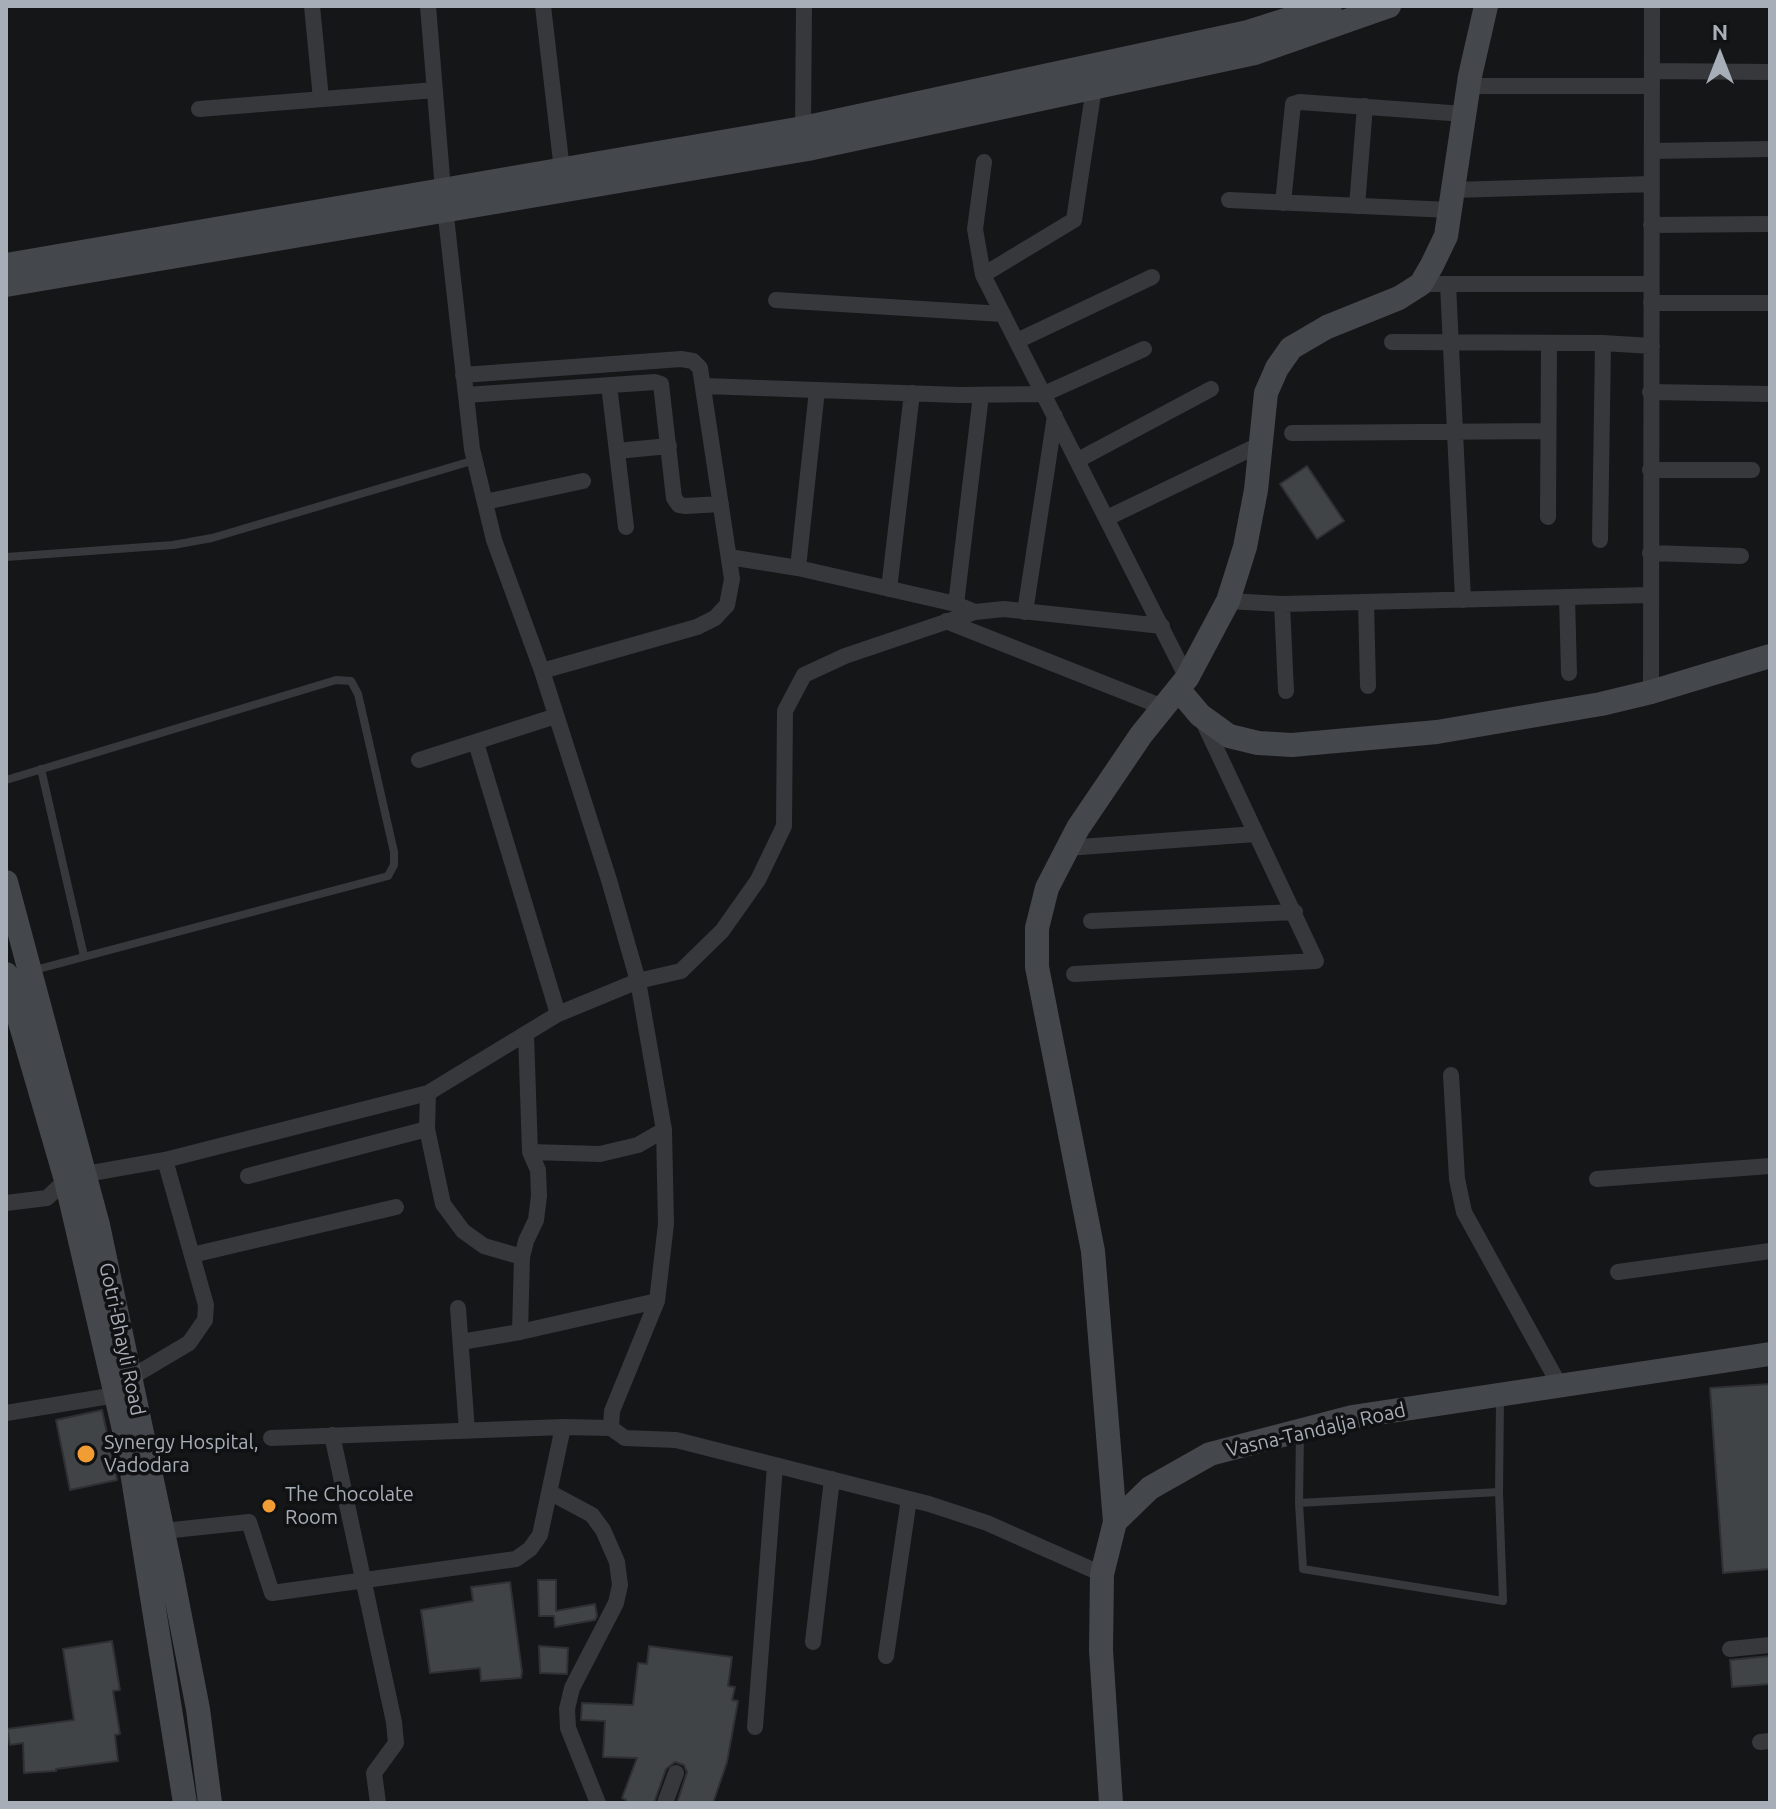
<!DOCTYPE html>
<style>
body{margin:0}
#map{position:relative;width:1776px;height:1809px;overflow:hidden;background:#151617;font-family:Ubuntu,sans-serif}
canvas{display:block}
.frame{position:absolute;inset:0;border:8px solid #a7aeb8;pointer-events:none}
.north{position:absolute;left:1680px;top:16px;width:80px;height:80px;-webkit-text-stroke:6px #101112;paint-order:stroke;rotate:0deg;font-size:22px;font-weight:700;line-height:32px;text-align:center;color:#a7aeb8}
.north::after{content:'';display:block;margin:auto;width:28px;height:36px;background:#a7aeb8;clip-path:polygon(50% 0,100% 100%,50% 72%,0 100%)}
</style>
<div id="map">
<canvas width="1776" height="1809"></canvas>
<div class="frame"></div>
<div class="north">N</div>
</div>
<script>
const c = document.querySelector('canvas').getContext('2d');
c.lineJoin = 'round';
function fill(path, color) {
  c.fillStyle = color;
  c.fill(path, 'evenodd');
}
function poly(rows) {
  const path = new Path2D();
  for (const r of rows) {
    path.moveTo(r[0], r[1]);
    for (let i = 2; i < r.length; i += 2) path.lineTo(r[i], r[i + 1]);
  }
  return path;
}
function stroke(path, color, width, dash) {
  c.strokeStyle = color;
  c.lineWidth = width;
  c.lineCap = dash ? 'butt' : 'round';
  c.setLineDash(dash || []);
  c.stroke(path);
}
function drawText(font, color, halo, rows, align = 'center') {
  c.font = font + ' Ubuntu,sans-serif';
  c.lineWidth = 7;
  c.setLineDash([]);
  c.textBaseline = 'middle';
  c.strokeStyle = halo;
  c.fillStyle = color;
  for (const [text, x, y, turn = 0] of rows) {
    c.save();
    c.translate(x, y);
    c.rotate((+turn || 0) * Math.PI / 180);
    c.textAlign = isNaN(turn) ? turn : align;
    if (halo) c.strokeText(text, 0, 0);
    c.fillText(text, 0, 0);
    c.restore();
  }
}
const building = poly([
 [1307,466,1344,521,1317,539,1280,484,1307,466],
 [1770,1384,1770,1569,1723,1573,1710,1388,1770,1384],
 [102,1410,117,1480,70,1490,56,1420,102,1410],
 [538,1580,556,1580,556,1611,595,1604,597,1616,595,1620,555,1627,554,1616,539,1616,538,1580],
 [510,1582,522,1672,521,1678,481,1681,480,1668,430,1673,421,1610,473,1601,471,1587,510,1582],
 [112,1641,120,1690,113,1691,120,1734,115,1735,118,1761,56,1769,56,1771,24,1773,23,1743,10,1745,7,1729,74,1720,63,1649,112,1641],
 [539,1646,568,1648,567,1674,540,1673,539,1646],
 [649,1646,732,1657,728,1686,735,1687,732,1700,738,1701,727,1762,713,1803,677,1803,687,1772,684,1765,675,1762,666,1769,654,1803,625,1803,626,1800,622,1798,637,1758,603,1757,605,1721,581,1720,582,1703,633,1705,638,1663,647,1664,649,1646],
 [1770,1656,1770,1684,1732,1687,1730,1660,1770,1656]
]);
const lane = poly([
 [6,557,173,545,212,538,475,460],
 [41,769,84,956],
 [6,780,336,680,351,681,358,694,394,852,394,865,388,876,31,971],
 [1300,1434,1299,1503,1303,1569,1503,1601,1499,1492,1500,1400],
 [1299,1503,1499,1492]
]);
const street = poly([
 [312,6,321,99],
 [428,6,443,190,472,449,494,540,542,671,609,880,638,981,664,1130,666,1224,657,1301,612,1411,611,1428],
 [543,6,562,170],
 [1652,71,1770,72],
 [1469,86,1652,86],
 [199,109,435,90],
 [803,128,804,6],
 [1652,151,1770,149],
 [984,162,975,229,983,275,1187,678],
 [1453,190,1652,184],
 [1229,200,1450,210],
 [1283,203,1293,104,1300,102,1464,114],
 [1357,206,1365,106],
 [1651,225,1770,224],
 [983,275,1074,220,1095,81],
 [1421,284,1651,284],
 [1448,284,1463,600],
 [776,300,1003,314],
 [1651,303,1770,303],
 [1017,341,1152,277],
 [1392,342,1603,343,1652,346],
 [463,375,681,359,693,361,700,368,732,579,727,605,715,618,697,627,542,671],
 [609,385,626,527],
 [704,386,817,390],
 [1650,392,1770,394],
 [466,395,655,382,661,384,674,498,679,505,686,506,721,504],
 [1292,433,1548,431],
 [617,451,669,446],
 [1078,460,1211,389],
 [1650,470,1752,470],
 [485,502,583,481],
 [1548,517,1549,343],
 [1107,518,1261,444],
 [1600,540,1603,343],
 [1650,553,1741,556],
 [729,557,798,568,956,604,975,612],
 [798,568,817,390,959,395,1044,394,1144,349],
 [889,589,912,393],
 [1567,597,1569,673],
 [1228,601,1282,604,1649,595],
 [1366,602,1368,686],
 [956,604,981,395],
 [1282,604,1286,691],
 [1025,612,1055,416],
 [946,621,1163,707],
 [1651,692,1652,6],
 [476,743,558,1014],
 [419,760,556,716],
 [1067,848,1255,834],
 [1091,921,1295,912],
 [1074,974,1316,961,1202,719],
 [1451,1075,1457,1179,1464,1212,1560,1386],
 [428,1093,427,1129,443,1204,463,1231,484,1246,522,1257],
 [530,1152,600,1154,638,1145,664,1130],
 [248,1176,427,1129],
 [1597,1179,1770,1166],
 [6,1203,47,1198,66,1180,86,1174,165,1160,428,1093,558,1014,638,981,681,971,722,931,758,880,784,826,785,711,804,675,845,656,975,612,1004,609,1162,626],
 [192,1255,396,1207],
 [1618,1272,1770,1251],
 [458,1308,467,1431],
 [520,1332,657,1301],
 [461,1342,520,1332,522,1257,526,1241,536,1220,539,1196,538,1170,530,1152,526,1034],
 [130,1378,189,1343,205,1320,206,1305,165,1160],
 [6,1413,116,1395],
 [332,1435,394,1722,396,1743,374,1773,378,1803],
 [271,1438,563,1427,611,1428,625,1438,676,1440,929,1504,987,1523,1102,1574],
 [551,1493,592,1515,603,1530,617,1562,620,1585,616,1603,572,1688,567,1709,568,1728,598,1803],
 [163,1531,249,1522,272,1593,516,1559,530,1549,540,1535,563,1427],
 [813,1642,832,1479],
 [1730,1649,1770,1645],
 [886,1656,909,1499],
 [755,1727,775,1466],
 [1760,1742,1770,1741],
 [665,1803,676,1773]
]);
const secondary = poly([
 [6,265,803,128,1248,32,1330,6],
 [6,285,808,149,1255,53,1389,6],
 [1178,689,1200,715,1229,736,1258,743,1292,745,1437,732,1601,704,1651,692,1770,656],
 [6,882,98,1225,172,1575,198,1709,210,1803],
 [6,974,66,1180,128,1447,185,1803],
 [1115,1522,1093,1251,1037,967,1037,928,1047,888,1078,828,1141,735,1187,678,1228,601,1245,547,1256,490,1266,393,1277,368,1291,348,1327,327,1399,298,1421,284,1432,265,1446,236,1470,76,1486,6],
 [1111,1803,1101,1650,1102,1574,1115,1522,1150,1488,1210,1454,1352,1417,1770,1354]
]);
const markers = [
 [86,1454,10,"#f29d33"],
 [269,1506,8,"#f29d33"]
];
const streetNames = [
 ["Gotri-Bhayli Road",122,1339,78],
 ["Vasna-Tandalja Road",1316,1430,-13]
];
const poiNames = [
 ["Synergy Hospital,",104,1442],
 ["Vadodara",104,1465],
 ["The Chocolate",285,1494],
 ["Room",285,1517]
];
fill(building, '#414447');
stroke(building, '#2f3033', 2);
stroke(lane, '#36383c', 8);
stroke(street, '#36383c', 16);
stroke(secondary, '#44474c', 24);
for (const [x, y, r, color] of markers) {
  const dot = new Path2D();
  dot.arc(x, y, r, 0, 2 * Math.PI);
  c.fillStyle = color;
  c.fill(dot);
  stroke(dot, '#101112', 3);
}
drawText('20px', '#a7aeb8', '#101112', streetNames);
drawText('20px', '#a7aeb8', '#101112', poiNames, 'left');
</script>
